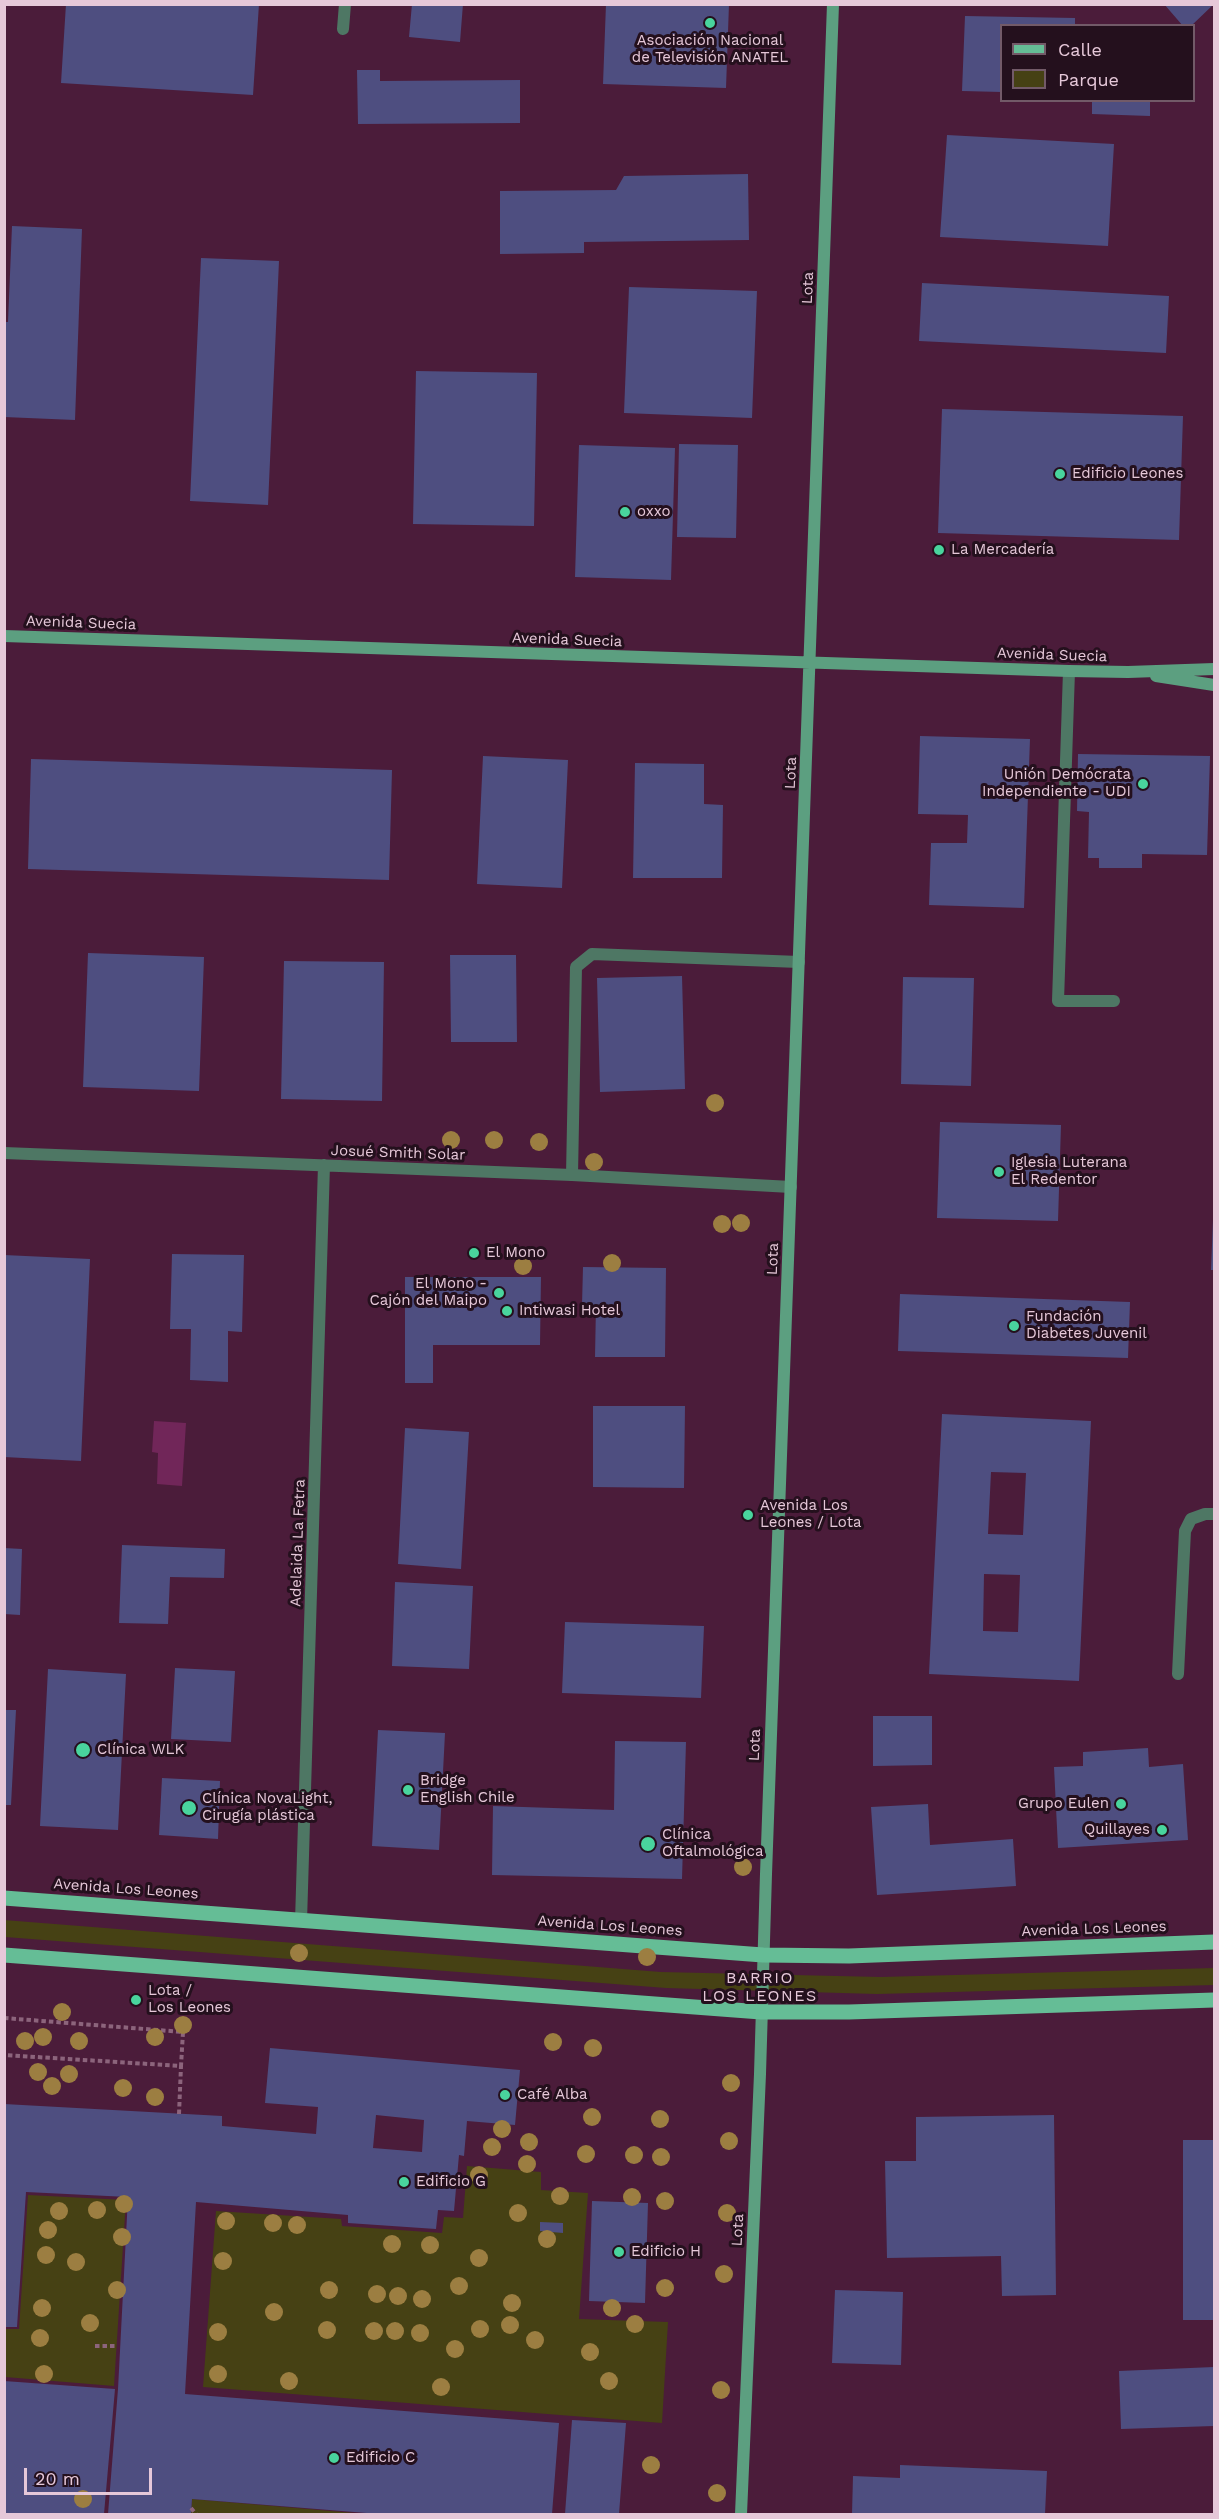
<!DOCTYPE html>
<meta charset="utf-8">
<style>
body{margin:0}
#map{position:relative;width:1219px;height:2519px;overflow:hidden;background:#4b1c3a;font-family:"Work Sans",sans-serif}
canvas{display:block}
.frame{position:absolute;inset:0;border:6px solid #e6c8d9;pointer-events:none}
.legend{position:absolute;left:1000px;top:24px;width:195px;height:78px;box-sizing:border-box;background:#24101d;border:2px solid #725a68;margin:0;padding:8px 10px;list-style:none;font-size:18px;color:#e6c8d9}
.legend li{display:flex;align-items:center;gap:12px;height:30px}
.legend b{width:30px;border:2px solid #725a68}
.scale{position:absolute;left:24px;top:2468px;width:128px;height:27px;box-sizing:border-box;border:3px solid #e6c8d9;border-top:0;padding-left:8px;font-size:18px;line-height:21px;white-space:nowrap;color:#e6c8d9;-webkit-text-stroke:4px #24101d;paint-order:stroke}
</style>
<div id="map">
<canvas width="1219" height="2519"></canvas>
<div class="frame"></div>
<ul class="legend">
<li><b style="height:8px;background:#65bd96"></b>Calle</li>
<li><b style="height:16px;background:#464114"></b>Parque</li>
</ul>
<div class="scale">20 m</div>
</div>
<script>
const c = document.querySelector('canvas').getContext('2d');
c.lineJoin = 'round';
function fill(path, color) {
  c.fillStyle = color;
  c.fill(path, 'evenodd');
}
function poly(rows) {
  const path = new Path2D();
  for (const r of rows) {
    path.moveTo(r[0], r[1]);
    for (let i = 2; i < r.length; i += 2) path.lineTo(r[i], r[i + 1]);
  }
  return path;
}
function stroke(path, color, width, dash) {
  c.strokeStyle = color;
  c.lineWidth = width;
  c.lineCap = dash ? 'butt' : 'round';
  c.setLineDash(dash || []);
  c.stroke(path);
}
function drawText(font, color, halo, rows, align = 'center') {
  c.font = font + ' "Work Sans",sans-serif';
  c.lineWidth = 6;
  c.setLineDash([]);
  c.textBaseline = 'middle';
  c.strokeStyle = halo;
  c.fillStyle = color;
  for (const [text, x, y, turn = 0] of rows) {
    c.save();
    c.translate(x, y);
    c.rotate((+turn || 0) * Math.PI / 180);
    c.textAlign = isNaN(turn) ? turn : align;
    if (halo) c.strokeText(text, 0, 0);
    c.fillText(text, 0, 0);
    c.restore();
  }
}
const green = poly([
 [4,1920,661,1972,881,1977,1214,1968,1214,1985,877,1994,666,1988,5,1937],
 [467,2166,541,2172,541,2190,588,2193,579,2319,668,2322,662,2423,203,2387,216,2211,341,2219,342,2226,442,2233,444,2217,463,2218],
 [28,2195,126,2200,114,2386,5,2377,5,2329,19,2329],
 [192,2499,354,2513,379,2514,191,2514]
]);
const water = poly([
 [154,1421,186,1423,182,1486,157,1484,158,1453,152,1452]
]);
const building = poly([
 [66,4,259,4,253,95,61,83],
 [412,4,463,4,460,42,409,37],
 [606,4,729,4,726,88,603,84],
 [1164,4,1214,4,1191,26,1183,26],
 [965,16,1075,18,1075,26,1002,26,1002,92,962,91],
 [357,70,380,70,380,81,520,80,520,123,358,124],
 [1092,100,1150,100,1150,116,1092,114],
 [947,135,1114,144,1108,246,940,237],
 [748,174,749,240,584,242,584,253,500,254,500,191,616,190,624,176],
 [12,226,82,229,75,420,4,417,4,322,8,322],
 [201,258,279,261,268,505,190,501],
 [922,283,1169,296,1166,353,919,341],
 [629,287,757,291,752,418,624,413],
 [416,371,537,373,534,526,413,524],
 [942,409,1183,416,1179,540,938,533],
 [679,444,738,445,736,538,677,537],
 [579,445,675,448,671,580,575,577],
 [920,736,1030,739,1024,908,929,905,931,843,967,843,968,815,918,814],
 [1078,754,1210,756,1207,855,1142,854,1142,868,1099,868,1099,858,1088,858,1089,812,1077,811],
 [483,756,568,760,562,888,477,884],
 [31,759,392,770,389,880,28,869],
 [635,763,704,764,704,804,723,805,722,878,633,878],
 [88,953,204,957,199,1091,83,1087],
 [450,955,516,955,517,1042,451,1042],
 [284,961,384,962,382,1101,281,1099],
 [682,976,685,1089,600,1092,597,978],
 [903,977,974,978,971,1086,901,1084],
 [940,1122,1061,1125,1058,1221,937,1218],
 [1213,1220,1214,1220,1214,1270,1211,1270],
 [172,1254,244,1255,242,1332,228,1331,228,1382,190,1380,191,1329,170,1329],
 [4,1255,90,1259,81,1461,4,1457],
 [583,1267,666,1268,665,1357,595,1357,596,1305,582,1305],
 [405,1277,541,1277,540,1345,433,1345,433,1383,405,1383],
 [900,1294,1130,1302,1128,1358,898,1351],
 [593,1406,685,1406,684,1488,593,1487],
 [942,1414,1091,1421,1079,1681,929,1674],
 [991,1472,1026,1473,1023,1535,988,1534],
 [984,1574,1020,1575,1018,1632,983,1631],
 [405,1428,469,1432,461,1569,398,1564],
 [122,1545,225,1549,224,1578,170,1577,168,1624,119,1623],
 [4,1548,22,1549,20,1615,4,1614],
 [395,1582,473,1586,469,1669,392,1666],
 [565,1622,704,1626,701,1698,562,1693],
 [175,1668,235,1671,231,1742,171,1739],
 [48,1669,126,1674,118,1830,40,1826],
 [4,1710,16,1710,11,1805,4,1805],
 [873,1716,932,1716,932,1765,873,1766],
 [378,1730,445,1733,439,1850,372,1846],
 [615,1741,686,1742,682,1879,492,1875,493,1806,614,1810],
 [1148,1748,1149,1767,1183,1764,1188,1840,1058,1848,1054,1767,1083,1766,1083,1752],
 [162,1778,220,1781,218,1839,159,1835],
 [928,1804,930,1845,1013,1839,1016,1886,877,1895,871,1807],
 [270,2048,520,2070,515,2125,467,2121,464,2156,459,2155,454,2211,438,2210,436,2229,348,2223,348,2215,196,2202,185,2394,559,2423,552,2514,379,2514,192,2499,191,2514,108,2514,118,2389,128,2197,26,2192,17,2327,4,2327,4,2104,222,2116,222,2126,316,2134,318,2107,265,2103],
 [376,2115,424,2120,422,2152,373,2148],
 [1054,2115,1056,2295,1002,2296,1001,2256,887,2258,885,2161,916,2161,916,2117],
 [1183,2140,1214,2140,1214,2320,1183,2320],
 [592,2201,648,2203,645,2303,589,2301],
 [540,2222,563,2223,563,2233,540,2231],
 [835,2290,903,2292,901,2365,832,2363],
 [1214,2367,1214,2426,1121,2429,1119,2371],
 [4,2381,115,2389,104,2514,4,2514],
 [572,2420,626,2423,619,2514,565,2514],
 [900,2465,1047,2471,1045,2514,852,2514,853,2476,900,2478]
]);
const path = poly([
 [4,2018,183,2032,181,2066,4,2055],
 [179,2114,181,2066],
 [95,2346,117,2346],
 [191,2508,196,2514]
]);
const lane = poly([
 [1069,671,1058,1001,1114,1001],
 [572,1175,576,967,592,954,799,962],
 [1178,1674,1185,1531,1191,1519,1205,1514,1214,1514]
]);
const street = poly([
 [343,29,345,4],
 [4,1153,572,1175,791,1187],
 [301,1921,324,1165]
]);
const secondary = poly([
 [4,636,1069,671,1128,672,1214,669],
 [1156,676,1214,685],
 [741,2514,760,2074,766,1874,833,4]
]);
const primary = poly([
 [4,1898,763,1955,849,1956,1214,1942],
 [4,1955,761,2012,849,2012,1214,2000]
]);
const trees = [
 [715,1103],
 [451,1140],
 [494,1140],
 [539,1142],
 [594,1162],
 [741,1223],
 [722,1224],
 [612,1263],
 [523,1266],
 [743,1867],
 [299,1953],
 [647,1957],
 [62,2012],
 [183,2025],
 [43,2037],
 [155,2037],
 [25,2041],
 [79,2041],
 [553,2042],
 [593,2048],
 [38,2072],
 [69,2074],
 [731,2083],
 [52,2086],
 [123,2088],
 [155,2097],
 [592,2117],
 [660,2119],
 [502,2129],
 [729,2141],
 [529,2142],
 [492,2147],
 [586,2154],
 [634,2155],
 [661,2157],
 [527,2164],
 [479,2175],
 [560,2196],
 [632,2197],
 [665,2201],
 [124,2204],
 [97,2210],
 [59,2211],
 [518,2213],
 [727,2213],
 [226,2221],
 [273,2223],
 [297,2225],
 [48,2230],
 [122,2237],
 [547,2239],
 [392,2244],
 [430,2245],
 [46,2255],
 [479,2258],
 [223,2261],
 [76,2262],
 [724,2274],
 [459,2286],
 [665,2288],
 [117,2290],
 [329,2290],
 [377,2294],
 [398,2296],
 [422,2299],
 [512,2303],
 [42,2308],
 [612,2308],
 [274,2312],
 [90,2323],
 [635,2324],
 [510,2325],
 [480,2329],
 [327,2330],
 [374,2331],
 [395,2331],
 [218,2332],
 [420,2333],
 [40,2338],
 [535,2340],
 [455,2349],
 [590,2352],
 [44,2374],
 [218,2374],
 [289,2381],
 [609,2381],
 [441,2387],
 [721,2390],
 [651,2465],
 [717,2493],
 [83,2499]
];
const markers = [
 [710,23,6,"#49d49d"],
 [1060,474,6,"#49d49d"],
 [625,512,6,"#49d49d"],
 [939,550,6,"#49d49d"],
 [1143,784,6,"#49d49d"],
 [999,1172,6,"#49d49d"],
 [474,1253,6,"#49d49d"],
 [499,1293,6,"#49d49d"],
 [507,1311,6,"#49d49d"],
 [1014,1326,6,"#49d49d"],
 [748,1515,6,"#49d49d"],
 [83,1750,8,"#49d49d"],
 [408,1790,6,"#49d49d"],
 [1121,1804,6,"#49d49d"],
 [189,1808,8,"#49d49d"],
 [1162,1830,6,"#49d49d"],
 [648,1844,8,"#49d49d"],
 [136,2000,6,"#49d49d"],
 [505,2095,6,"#49d49d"],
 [404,2182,6,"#49d49d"],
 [619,2252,6,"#49d49d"],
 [334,2458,6,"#49d49d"]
];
const poiNames = [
 ["Asociación Nacional",710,41,"center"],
 ["de Televisión ANATEL",710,58,"center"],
 ["Edificio Leones",1072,474],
 ["oxxo",637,512],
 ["La Mercadería",951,550],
 ["Unión Demócrata",1131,775,"right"],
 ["Independiente - UDI",1131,792,"right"],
 ["Iglesia Luterana",1011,1163],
 ["El Redentor",1011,1180],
 ["El Mono",486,1253],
 ["El Mono -",487,1284,"right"],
 ["Cajón del Maipo",487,1301,"right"],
 ["Intiwasi Hotel",519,1311],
 ["Fundación",1026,1317],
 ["Diabetes Juvenil",1026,1334],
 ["Avenida Los",760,1506],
 ["Leones / Lota",760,1523],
 ["Clínica WLK",97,1750],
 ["Bridge",420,1781],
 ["English Chile",420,1798],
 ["Clínica NovaLight,",202,1799],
 ["Cirugía plástica",202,1816],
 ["Grupo Eulen",1109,1804,"right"],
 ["Quillayes",1150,1830,"right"],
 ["Clínica",662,1835],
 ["Oftalmológica",662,1852],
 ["Lota /",148,1991],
 ["Los Leones",148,2008],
 ["Café Alba",517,2095],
 ["Edificio G",416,2182],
 ["Edificio H",631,2252],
 ["Edificio C",346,2458]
];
const streetNames = [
 ["Lota",808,288,-88],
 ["Avenida Suecia",81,623,2],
 ["Avenida Suecia",567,640,2],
 ["Avenida Suecia",1052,655,2],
 ["Lota",791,773,-88],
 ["Josué Smith Solar",398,1153,2],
 ["Lota",773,1259,-88],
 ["Adelaida La Fetra",298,1543,-88],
 ["Lota",755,1745,-88],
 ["Avenida Los Leones",126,1889,4],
 ["Avenida Los Leones",610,1926,4],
 ["Avenida Los Leones",1094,1929,-2],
 ["Lota",738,2230,-87]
];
const neighbourhoodNames = [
 ["BARRIO",760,1978],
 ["LOS LEONES",760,1996]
];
fill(green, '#464114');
fill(water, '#712659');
fill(building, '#4e4e80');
stroke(path, '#8c647c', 4, [4.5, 3]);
stroke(lane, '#4e7764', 12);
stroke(street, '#4e7764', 12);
stroke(secondary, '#5c9f80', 12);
stroke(primary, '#65bd96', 15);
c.fillStyle = '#9c7e41';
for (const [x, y] of trees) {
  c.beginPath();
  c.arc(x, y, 9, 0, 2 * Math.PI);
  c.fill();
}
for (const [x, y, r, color] of markers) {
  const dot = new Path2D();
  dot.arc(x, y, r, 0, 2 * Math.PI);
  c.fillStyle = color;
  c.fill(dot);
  stroke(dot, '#24101d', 2);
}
drawText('15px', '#e6c8d9', '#24101d', poiNames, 'left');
drawText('15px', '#e6c8d9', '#24101d', streetNames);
c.letterSpacing = '1.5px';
drawText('16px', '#e6c8d9', '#24101d', neighbourhoodNames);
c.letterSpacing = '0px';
</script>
